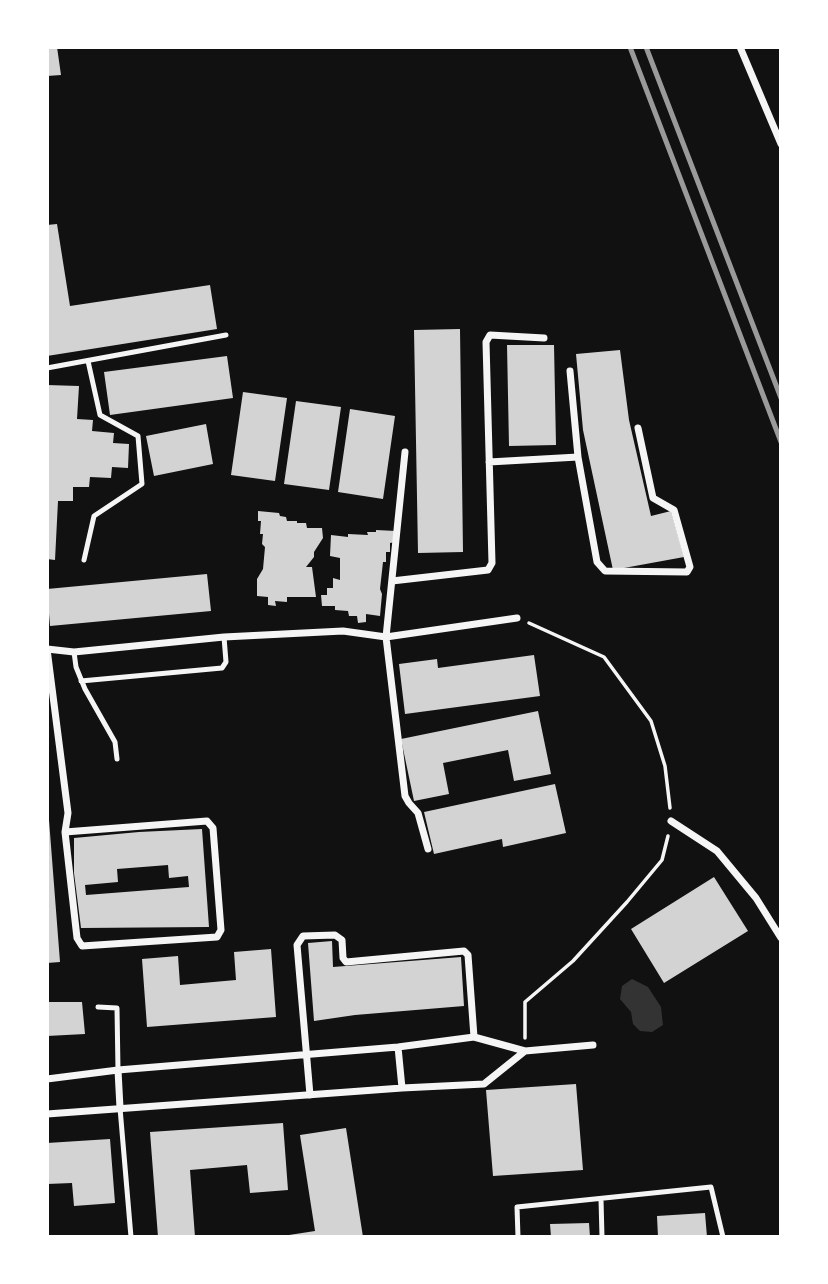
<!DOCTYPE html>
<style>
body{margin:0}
#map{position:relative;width:828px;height:1284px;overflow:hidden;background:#111;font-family:Figtree,sans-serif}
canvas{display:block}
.frame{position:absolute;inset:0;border:49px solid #fff;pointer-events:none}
</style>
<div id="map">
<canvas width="828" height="1284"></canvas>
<div class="frame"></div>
</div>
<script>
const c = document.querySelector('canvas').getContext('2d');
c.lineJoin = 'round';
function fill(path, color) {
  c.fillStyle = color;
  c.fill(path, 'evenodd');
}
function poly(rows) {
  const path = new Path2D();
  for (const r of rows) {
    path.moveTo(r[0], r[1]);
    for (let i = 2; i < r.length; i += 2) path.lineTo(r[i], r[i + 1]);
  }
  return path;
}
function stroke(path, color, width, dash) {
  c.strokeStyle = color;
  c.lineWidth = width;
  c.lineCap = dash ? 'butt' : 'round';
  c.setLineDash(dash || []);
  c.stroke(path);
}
const water = poly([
 [632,979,648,987,661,1007,663,1025,652,1032,640,1031,633,1024,631,1012,620,999,622,986]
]);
const building = poly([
 [47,47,57,47,61,75,47,76],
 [57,224,70,306,210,285,217,329,47,356,47,225],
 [460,329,463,552,418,553,414,330],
 [507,345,554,345,556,445,509,446],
 [620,350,629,420,651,516,671,511,684,557,613,570,583,430,576,354],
 [227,356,233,398,110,415,104,372],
 [47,385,79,386,77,419,93,420,92,431,114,433,113,443,129,444,128,468,112,467,111,478,90,477,89,487,73,487,73,501,58,501,55,560,47,559],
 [243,392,287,398,275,481,231,475],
 [296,401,341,407,329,490,284,484],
 [350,409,395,416,383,499,338,492],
 [206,424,213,464,154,476,146,436],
 [258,511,279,513,280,516,286,517,287,521,297,521,297,523,306,523,307,528,322,528,323,538,314,552,314,557,306,567,312,567,316,597,287,597,287,602,275,601,276,606,268,605,268,597,257,596,257,579,263,569,265,547,262,544,263,534,260,534,261,521,258,521],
 [376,530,396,531,396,542,390,543,390,552,386,552,386,562,383,562,380,589,382,594,380,616,366,614,366,622,358,623,357,616,349,616,348,611,335,610,335,606,322,606,321,595,327,595,327,588,333,588,333,578,340,580,340,558,330,556,331,535,348,537,348,534,368,535,367,532,376,532],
 [207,574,211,611,50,626,47,589],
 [534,655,540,696,405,714,399,664,437,659,438,668],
 [538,711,551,774,514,781,508,750,443,763,449,794,414,801,401,739],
 [555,784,566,833,503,847,502,839,434,854,424,812],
 [47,820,49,820,60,962,47,963],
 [202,829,209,927,81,928,74,873,74,838,139,832],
 [168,865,169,878,188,876,189,887,86,895,85,885,118,882,117,869],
 [714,877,748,931,664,983,631,929],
 [332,941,333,967,461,957,464,1006,355,1015,314,1021,308,943],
 [271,949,276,1017,147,1027,142,959,178,956,180,985,236,980,234,952],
 [47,1002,82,1002,85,1034,47,1036],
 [576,1084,583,1170,493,1176,486,1090],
 [283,1123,288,1190,250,1193,247,1165,190,1170,195,1237,158,1237,150,1132],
 [346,1128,363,1237,289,1237,289,1235,315,1231,300,1135],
 [110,1139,115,1203,74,1206,72,1183,47,1184,47,1143],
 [705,1213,707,1237,658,1237,657,1216],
 [589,1223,590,1237,551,1237,550,1224]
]);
const path = poly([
 [529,623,604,657,651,721,665,766,670,808],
 [525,1038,525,1002,573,961,627,902,662,860,668,836]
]);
const service = poly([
 [47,368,226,335],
 [84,560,94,516,142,484,138,436,100,415,88,361],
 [74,652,76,667,85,689,115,742,117,759],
 [81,681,222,668,226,662,224,637],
 [98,1007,117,1008,118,1070],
 [120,1108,131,1237],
 [601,1199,602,1237],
 [518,1237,517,1207,711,1187,723,1237]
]);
const minor = poly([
 [740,47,781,144],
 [570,371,578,457],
 [405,452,386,637,405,796,409,803,418,813,428,849],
 [489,462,578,457,597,562,605,571,687,572,690,567,674,510,653,498,638,428],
 [392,581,488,570,492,563,486,342,490,335,544,338],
 [47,649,68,813,65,832,77,938,82,946,217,937,221,930,213,828,207,821,65,832],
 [47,649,74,652,224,637,343,631,386,637,517,618],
 [671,821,717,851,756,898,781,938],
 [398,1047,402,1088],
 [525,1051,593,1045],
 [118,1070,120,1108],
 [47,1079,118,1070,398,1047,474,1037,525,1051,484,1084,402,1088,47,1114],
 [310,1095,297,945,303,936,335,935,342,940,343,958,346,962,464,951,468,955,474,1037]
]);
const rail = poly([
 [630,47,781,442],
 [646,47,781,398]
]);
fill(water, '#333');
fill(building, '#d3d3d3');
stroke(path, '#f5f5f5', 3.5);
stroke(service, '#f5f5f5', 5);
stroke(minor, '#f5f5f5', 7);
stroke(rail, '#9a9a9a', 5);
</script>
